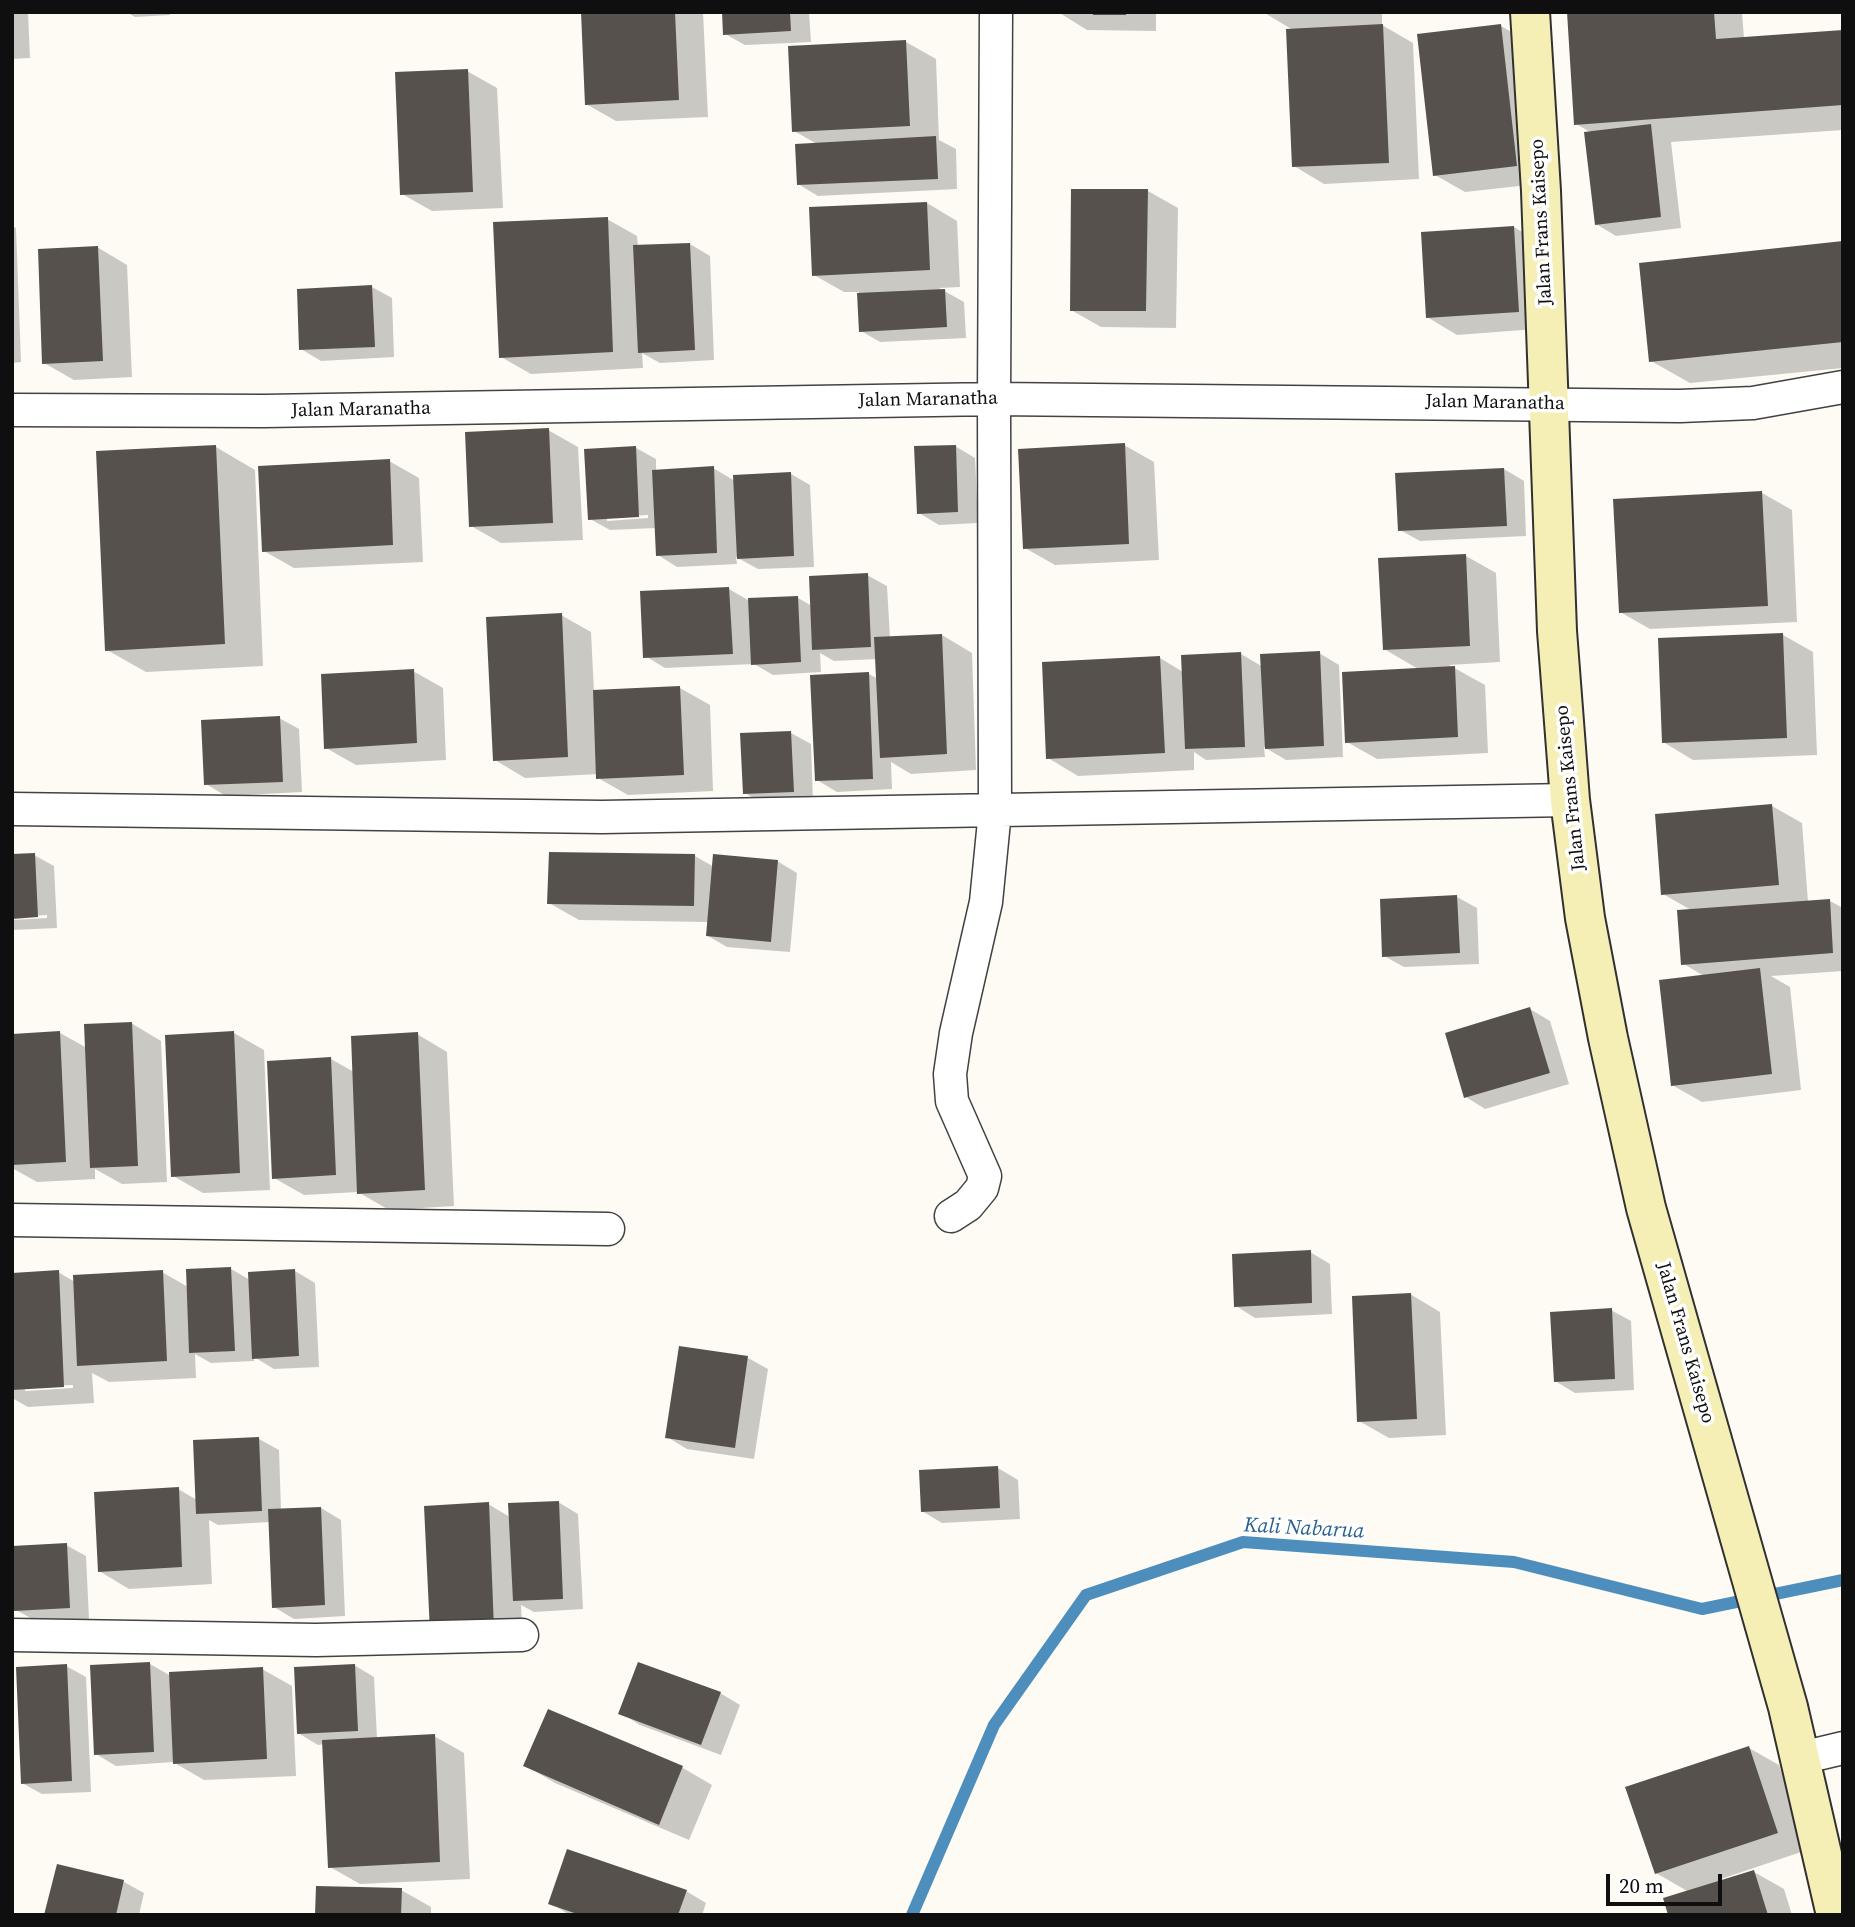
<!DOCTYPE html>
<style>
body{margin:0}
#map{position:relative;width:1855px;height:1927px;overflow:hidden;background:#fdfbf3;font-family:"Source Serif 4",serif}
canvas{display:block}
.frame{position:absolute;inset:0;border:14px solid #0f0f0f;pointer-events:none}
.scale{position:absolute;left:1606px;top:1874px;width:116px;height:32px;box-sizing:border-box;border:4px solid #0f0f0f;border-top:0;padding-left:9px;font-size:21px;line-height:24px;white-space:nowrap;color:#0f0f0f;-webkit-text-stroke:5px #fff;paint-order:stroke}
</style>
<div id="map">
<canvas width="1855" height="1927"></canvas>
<div class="frame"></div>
<div class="scale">20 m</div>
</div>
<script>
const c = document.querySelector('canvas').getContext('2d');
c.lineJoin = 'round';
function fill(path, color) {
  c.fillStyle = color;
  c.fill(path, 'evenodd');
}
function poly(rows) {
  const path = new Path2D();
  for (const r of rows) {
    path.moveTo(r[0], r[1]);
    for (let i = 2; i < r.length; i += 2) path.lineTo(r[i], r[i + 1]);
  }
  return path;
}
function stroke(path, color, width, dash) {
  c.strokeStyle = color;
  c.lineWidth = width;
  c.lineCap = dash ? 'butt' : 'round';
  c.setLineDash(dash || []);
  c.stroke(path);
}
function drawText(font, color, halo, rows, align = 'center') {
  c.font = font + ' "Source Serif 4",serif';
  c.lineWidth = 7;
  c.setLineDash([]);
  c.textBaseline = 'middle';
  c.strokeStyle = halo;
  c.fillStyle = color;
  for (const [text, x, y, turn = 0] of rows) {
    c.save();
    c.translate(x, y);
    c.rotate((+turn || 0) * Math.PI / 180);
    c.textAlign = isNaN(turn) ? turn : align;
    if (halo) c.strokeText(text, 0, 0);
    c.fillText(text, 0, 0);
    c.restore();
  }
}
const shadow = poly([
 [12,12,28,12,30,58,12,59],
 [126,12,170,12,170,15,135,17],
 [582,12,703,12,708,117,616,121,586,104],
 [724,12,809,12,811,42,745,45,725,34],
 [1058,12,1156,12,1156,31,1087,30],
 [1263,12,1382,12,1382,25,1413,43,1419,179,1324,184,1294,166,1293,30],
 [1568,12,1742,12,1744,39,1843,32,1843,130,1671,142,1681,228,1616,236,1596,224,1592,133,1576,124],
 [1501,26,1531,43,1546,183,1465,192,1435,175],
 [906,42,936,59,939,140,956,149,957,189,818,196,798,184,817,144,794,131],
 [467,71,497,88,503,208,432,211,402,194],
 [1148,191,1178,208,1176,328,1101,327,1071,310],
 [927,203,957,221,960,287,939,288,964,302,966,338,880,342,861,331,859,292,844,292,814,275],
 [607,219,637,236,638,247,690,244,710,256,714,360,660,363,642,353,643,368,531,374,501,357],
 [12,226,16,228,21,362,12,363],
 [1514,227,1544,245,1549,328,1457,335,1427,317],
 [1843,243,1843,368,1690,383,1651,361],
 [97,247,127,265,132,377,74,380,44,363],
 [372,287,392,298,394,357,321,361,301,349],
 [548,430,578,447,583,540,501,543,471,526],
 [1124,445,1154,462,1159,560,1055,565,1025,548],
 [955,446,975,458,978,523,939,525,919,513],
 [216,447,255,470,263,666,146,672,107,650],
 [636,448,656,459,656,471,713,468,735,481,791,474,810,485,814,567,758,569,736,557,737,564,677,567,658,555,656,528,610,530,590,519],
 [648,515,648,518,607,521,607,517],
 [389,461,419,478,423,562,294,568,264,551],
 [1504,469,1524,481,1526,536,1420,541,1400,530],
 [1762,493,1792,510,1797,622,1650,629,1620,612],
 [1466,556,1496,573,1500,662,1449,665,1485,685,1488,753,1377,759,1347,742,1420,670,1384,649],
 [867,575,887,586,890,638,942,635,972,653,976,770,911,774,891,762,892,789,837,792,817,780,869,674,878,679,877,659,834,661,820,653,821,672,773,675,754,664,665,668,645,656,729,589,748,600,798,598,812,606],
 [561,615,591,632,594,692,680,688,710,705,713,791,628,795,598,778,598,774,525,778,495,760],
 [1783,635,1813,652,1817,755,1693,760,1663,742],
 [1319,653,1339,665,1343,757,1286,760,1264,747,1265,757,1206,760,1194,752,1194,770,1078,776,1048,758,1160,658,1183,672,1241,654,1263,667],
 [413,671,443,688,446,760,356,765,326,748],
 [279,718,299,729,302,792,226,796,206,784],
 [791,733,811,744,813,802,765,805,745,793],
 [1772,806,1802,823,1808,902,1830,901,1843,908,1843,971,1771,976,1790,987,1801,1090,1702,1102,1672,1085,1704,976,1682,963,1691,910,1663,894],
 [34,855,54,866,57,928,12,930,12,920,47,918,47,915,12,917],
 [695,856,714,867,777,861,797,873,790,952,727,947,708,936,709,922,579,920,549,903],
 [1457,897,1477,908,1479,964,1404,967,1384,956],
 [1530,1009,1550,1021,1569,1084,1485,1109,1466,1097],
 [131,1023,161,1041,167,1182,122,1184,95,1169,95,1179,37,1182,12,1168,12,1036,60,1033,87,1048],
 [234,1033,264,1050,270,1190,203,1193,173,1176],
 [417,1034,447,1052,454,1206,389,1210,358,1192,304,1195,274,1178,331,1059,354,1072],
 [1310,1252,1330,1264,1332,1314,1255,1318,1236,1306],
 [231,1269,250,1280,295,1271,315,1283,319,1367,274,1369,254,1357,254,1361,211,1363,195,1354,196,1378,109,1382,92,1373,94,1403,28,1407,12,1398,12,1275,58,1272,75,1282,162,1272,188,1287],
 [73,1385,73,1388,25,1391,25,1387],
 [1410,1294,1440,1312,1446,1435,1389,1438,1359,1421],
 [1611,1310,1631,1321,1634,1390,1575,1393,1555,1381],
 [748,1358,768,1369,754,1459,687,1449,667,1437],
 [259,1439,279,1450,281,1510,321,1508,341,1520,345,1616,294,1619,274,1607,270,1522,218,1525,209,1520,212,1584,129,1589,99,1571,178,1489,197,1500],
 [998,1468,1018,1480,1020,1519,942,1523,922,1511],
 [558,1502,578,1514,583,1609,534,1612,521,1605,523,1646,461,1648,488,1504,510,1517],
 [66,1545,86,1556,89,1619,36,1621,16,1610],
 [150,1664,171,1676,262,1669,292,1686,296,1776,204,1780,173,1762,116,1766,96,1754],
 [354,1665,374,1677,377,1739,434,1736,464,1753,470,1879,360,1884,330,1867,324,1744,318,1745,298,1733],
 [66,1666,86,1677,91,1792,42,1794,22,1783],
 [720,1693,740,1705,721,1755,640,1725,621,1713],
 [549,1711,683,1768,712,1785,689,1840,555,1783,526,1766],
 [1749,1748,1779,1765,1807,1850,1718,1880,1719,1883,1754,1872,1784,1889,1792,1915,1670,1915,1689,1892,1656,1873],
 [58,1866,124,1882,144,1893,139,1915,46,1915],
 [401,1890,431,1907,431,1915,317,1915],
 [686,1891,706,1903,702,1915,570,1915,550,1903]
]);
const stream = poly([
 [912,1915,994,1725,1086,1595,1243,1542,1514,1562,1702,1609,1843,1580]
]);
const building = poly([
 [581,12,675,12,679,100,585,105],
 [722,12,790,12,791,31,723,35],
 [1093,12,1126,12,1126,15,1093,15],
 [1567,12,1714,12,1716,39,1843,30,1843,105,1574,125],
 [1383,24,1389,163,1292,167,1286,29],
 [1501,24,1517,166,1433,176,1417,34],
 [906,40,910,126,792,132,788,46],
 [468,69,473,192,400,195,395,72],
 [1651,124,1661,217,1595,225,1584,132],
 [936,136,938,179,797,185,795,144],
 [1071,189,1148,189,1146,311,1070,311],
 [927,202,930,270,812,276,809,207],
 [608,217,613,352,499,358,493,222],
 [1514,226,1519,312,1426,318,1421,232],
 [1843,241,1843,342,1649,362,1639,263],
 [690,243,695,350,638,353,633,245],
 [98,246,103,361,42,364,38,249],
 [372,285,375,347,299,350,297,289],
 [945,289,947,327,859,332,857,293],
 [549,428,553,523,469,527,465,432],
 [1125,443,1129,544,1023,549,1018,449],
 [216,445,225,644,105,651,96,451],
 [956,445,958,512,917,514,914,446],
 [636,446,639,517,588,520,584,449],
 [390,459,393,545,262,552,258,466],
 [714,466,717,553,656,556,652,470],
 [1504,468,1507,526,1398,531,1395,473],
 [791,472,794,556,737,559,733,475],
 [1762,491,1768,606,1619,613,1613,499],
 [1466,554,1470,646,1383,650,1378,558],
 [868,573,871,647,812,650,809,576],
 [729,587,733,654,643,658,640,591],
 [798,596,801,662,751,665,748,598],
 [562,613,568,757,493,761,486,617],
 [1783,633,1787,738,1662,743,1658,638],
 [942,634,947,754,880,758,874,637],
 [1320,651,1324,746,1265,749,1260,654],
 [1241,652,1245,747,1185,749,1181,655],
 [1160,656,1165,753,1046,759,1042,662],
 [1455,666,1458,737,1345,743,1342,672],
 [414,669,417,743,324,749,321,674],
 [869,672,873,779,815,781,810,675],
 [680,686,684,775,596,779,593,690],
 [280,716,283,782,204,785,201,720],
 [791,731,794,792,743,794,740,733],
 [1772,804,1779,885,1661,895,1655,814],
 [549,852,695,854,694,906,547,904],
 [35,853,38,917,12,919,12,854],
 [713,854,778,860,771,942,706,936],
 [1457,895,1460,953,1382,957,1380,899],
 [1830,899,1833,953,1681,965,1677,910],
 [1760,968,1772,1074,1671,1086,1659,980],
 [1530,1007,1550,1073,1464,1098,1445,1033],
 [132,1022,138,1166,90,1168,84,1024],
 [60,1031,66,1162,12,1165,12,1034],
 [234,1031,240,1173,171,1177,165,1035],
 [418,1032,425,1190,357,1194,351,1036],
 [331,1057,336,1175,272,1179,267,1061],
 [1311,1250,1312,1303,1234,1307,1232,1254],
 [231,1267,235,1351,189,1353,186,1269],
 [295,1269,299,1356,252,1359,248,1272],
 [59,1270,64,1387,12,1390,12,1273],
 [163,1270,167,1361,77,1366,73,1275],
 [1411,1293,1417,1419,1357,1422,1352,1296],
 [1612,1308,1615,1379,1554,1382,1550,1312],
 [679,1346,748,1356,735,1448,665,1438],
 [259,1437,262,1511,196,1514,193,1440],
 [998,1466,1000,1508,921,1512,919,1470],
 [179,1487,182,1567,98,1572,94,1492],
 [559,1501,563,1599,513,1601,508,1503],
 [489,1502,494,1629,430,1632,424,1506],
 [321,1507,325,1605,272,1608,268,1509],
 [67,1543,70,1608,14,1611,12,1546],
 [150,1662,154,1752,94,1755,90,1665],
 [638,1662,721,1692,701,1745,618,1714],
 [67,1664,72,1781,21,1784,16,1667],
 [355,1664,358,1731,297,1734,294,1667],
 [263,1667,267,1759,173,1764,169,1672],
 [548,1709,683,1766,659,1825,523,1766],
 [435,1734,440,1862,328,1868,322,1740],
 [1749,1746,1778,1833,1655,1874,1625,1787],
 [567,1849,687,1890,678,1915,580,1915,548,1904],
 [57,1864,124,1880,116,1915,44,1915],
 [1754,1870,1768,1915,1668,1915,1663,1898],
 [316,1886,402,1888,401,1915,315,1915]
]);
const street = poly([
 [12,410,264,411,994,399,1680,406,1753,403,1843,387],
 [12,809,602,817,1570,800],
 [951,1216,968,1205,982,1188,985,1176,952,1101,950,1074,956,1033,986,902,995,811,994,399,996,12],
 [12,1220,608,1229],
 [12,1635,316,1640,522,1635],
 [1801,1758,1843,1748]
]);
const secondary = poly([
 [1530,12,1541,191,1557,631,1570,800,1585,918,1608,1038,1646,1208,1788,1707,1836,1915]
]);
const streetNames = [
 ["Jalan Frans Kaisepo",1542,222,-93],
 ["Jalan Maranatha",928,400,-1],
 ["Jalan Maranatha",1495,403,1],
 ["Jalan Maranatha",361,410,-1],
 ["Jalan Frans Kaisepo",1571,788,-96],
 ["Jalan Frans Kaisepo",1685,1343,74]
];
const waterNames = [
 ["Kali Nabarua",1304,1529,3]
];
fill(shadow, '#0003');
stroke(stream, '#4e8ebc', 12);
fill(building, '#56514d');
stroke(street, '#424242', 35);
stroke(secondary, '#313131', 42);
stroke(street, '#fff', 32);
stroke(secondary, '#f5efb6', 38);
drawText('19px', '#0f0f0f', '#fff', streetNames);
drawText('italic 21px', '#286191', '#fff', waterNames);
</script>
